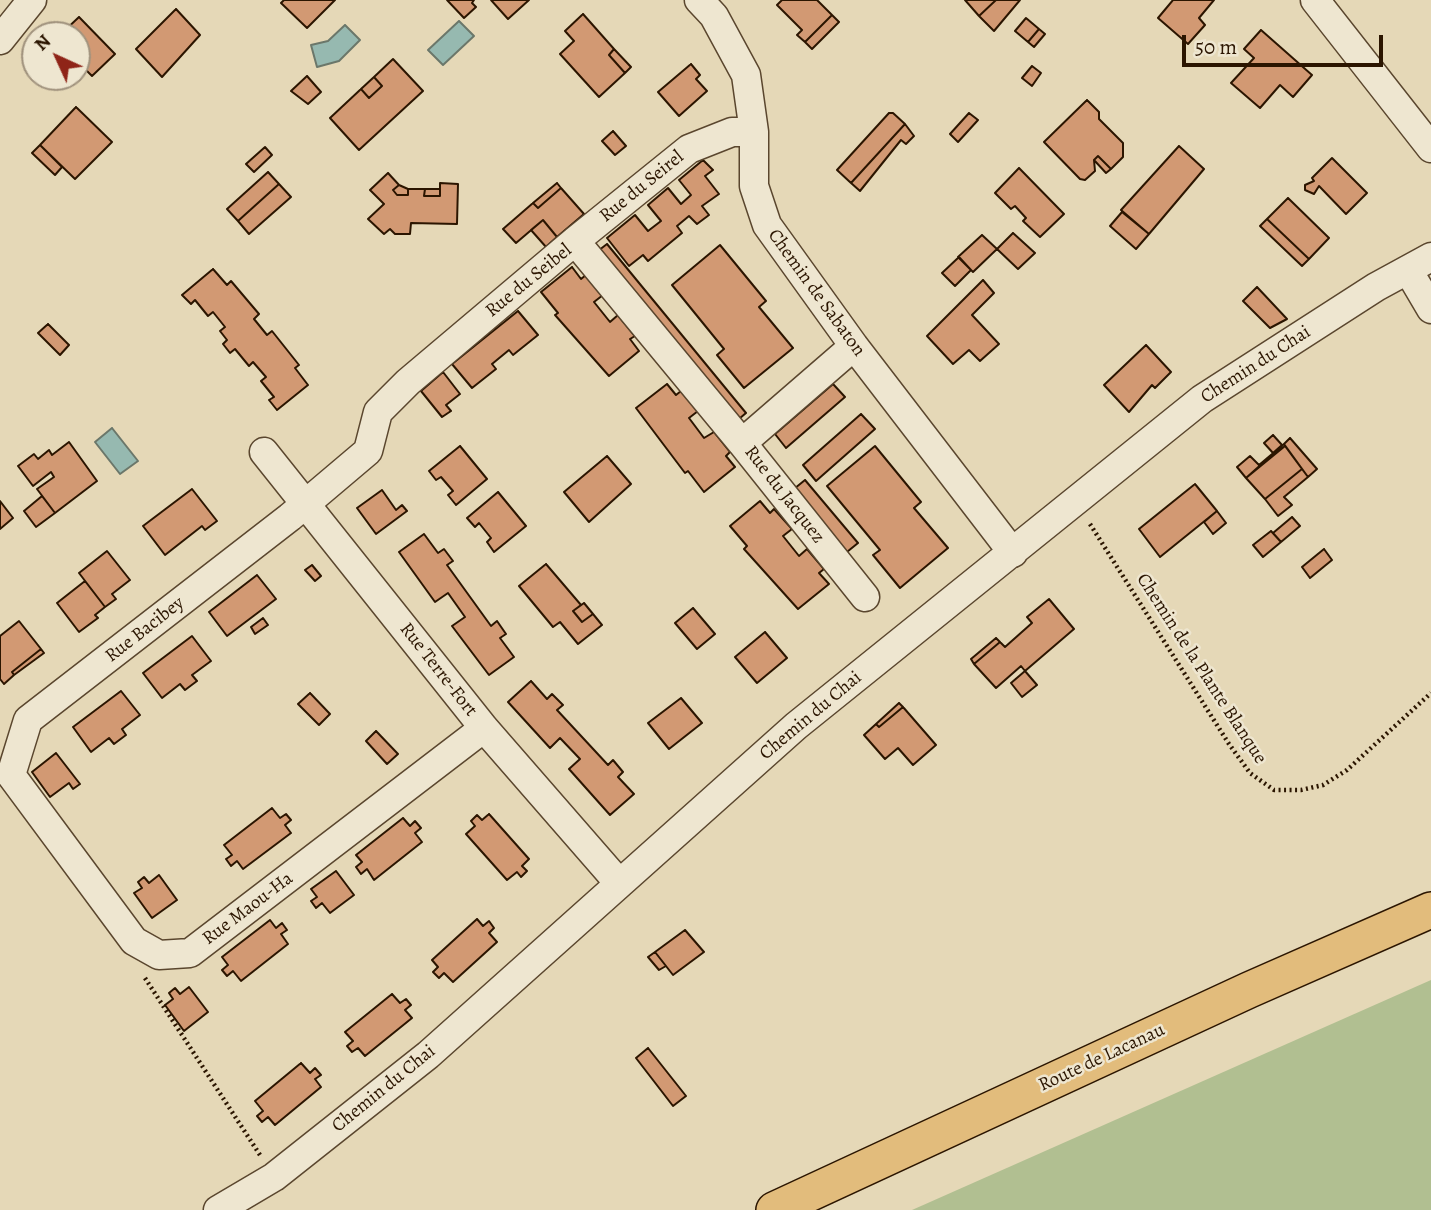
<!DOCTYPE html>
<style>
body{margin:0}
#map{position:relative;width:1431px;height:1210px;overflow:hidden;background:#e5d8b7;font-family:Alegreya,serif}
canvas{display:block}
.north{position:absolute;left:21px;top:21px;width:70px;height:70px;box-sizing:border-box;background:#eee6d0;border:2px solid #a0927d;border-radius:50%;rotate:315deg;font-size:19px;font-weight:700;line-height:28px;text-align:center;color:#2b1500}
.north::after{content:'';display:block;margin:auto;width:24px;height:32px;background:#8f2418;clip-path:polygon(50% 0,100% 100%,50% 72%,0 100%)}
.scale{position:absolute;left:1182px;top:35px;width:201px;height:32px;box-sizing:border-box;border:4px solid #2b1500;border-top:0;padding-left:9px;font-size:21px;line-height:24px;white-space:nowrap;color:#2b1500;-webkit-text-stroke:5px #eee6d0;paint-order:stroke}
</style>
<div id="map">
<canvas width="1431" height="1210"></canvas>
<div class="north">N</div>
<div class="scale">50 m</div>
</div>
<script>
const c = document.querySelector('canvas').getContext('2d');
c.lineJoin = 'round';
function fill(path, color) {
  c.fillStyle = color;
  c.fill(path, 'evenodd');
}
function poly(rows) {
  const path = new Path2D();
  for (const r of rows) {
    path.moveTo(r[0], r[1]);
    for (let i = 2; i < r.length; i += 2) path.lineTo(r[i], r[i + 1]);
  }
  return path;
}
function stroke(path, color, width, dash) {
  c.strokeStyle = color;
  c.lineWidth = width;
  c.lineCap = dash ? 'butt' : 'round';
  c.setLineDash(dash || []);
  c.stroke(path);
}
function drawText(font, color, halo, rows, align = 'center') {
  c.font = font + ' Alegreya,serif';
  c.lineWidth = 5;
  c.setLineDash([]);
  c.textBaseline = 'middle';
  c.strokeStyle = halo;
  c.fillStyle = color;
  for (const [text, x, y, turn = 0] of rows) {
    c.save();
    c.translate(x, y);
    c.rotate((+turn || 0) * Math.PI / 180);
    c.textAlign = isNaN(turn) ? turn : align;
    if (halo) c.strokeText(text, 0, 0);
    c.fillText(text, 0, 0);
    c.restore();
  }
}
const green = poly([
 [1431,980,1431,1210,912,1210]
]);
const water = poly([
 [459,21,474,36,443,65,428,50,459,21],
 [345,25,360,40,339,61,317,67,311,45,328,41,345,25],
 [112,428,138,461,120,474,95,442,112,428]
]);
const building = poly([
 [284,0,335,0,307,28,281,3,284,0],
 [447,0,474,0,472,3,476,7,464,18,447,0],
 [491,0,529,0,508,19,491,0],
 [782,0,817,0,832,15,805,42,797,35,802,30,777,5,782,0],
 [965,0,996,0,979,16,965,0],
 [996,0,1020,0,994,31,979,16,996,0],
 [1173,0,1214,0,1199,18,1205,25,1188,44,1158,18,1173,0],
 [176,9,200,35,162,77,136,49,176,9],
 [583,14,614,49,609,55,625,73,599,97,560,54,574,41,565,31,583,14],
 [832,15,839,22,812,49,805,42,832,15],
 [79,17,115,54,92,76,77,61,77,35,60,35,79,17],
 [1026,18,1039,29,1028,42,1015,31,1026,18],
 [1039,29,1045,34,1034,47,1028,42,1039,29],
 [1261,30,1312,75,1293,97,1280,85,1260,108,1231,83,1254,58,1244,49,1261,30],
 [614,49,631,67,625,73,609,55,614,49],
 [393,59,423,91,359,150,330,118,361,89,369,98,382,86,374,77,393,59],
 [691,64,700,75,696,79,707,91,679,116,658,92,691,64],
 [1032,66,1041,73,1032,86,1022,78,1032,66],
 [307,76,321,92,308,104,291,91,307,76],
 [374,77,382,86,369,98,361,89,374,77],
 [1087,100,1099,112,1099,119,1123,143,1123,157,1111,169,1098,156,1094,160,1095,171,1085,180,1080,179,1044,142,1087,100],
 [76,107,112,142,75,179,40,145,76,107],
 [889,113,893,113,905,124,851,183,837,170,889,113],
 [969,113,978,120,958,142,950,134,969,113],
 [905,124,914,136,906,144,901,140,860,191,851,183,905,124],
 [613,131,626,146,615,155,602,141,613,131],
 [40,145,62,167,55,175,32,153,40,145],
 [1179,146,1204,169,1149,234,1121,210,1179,146],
 [265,147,272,155,254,172,246,164,265,147],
 [1098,156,1111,169,1106,173,1094,160,1098,156],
 [1332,158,1367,193,1346,214,1319,186,1314,194,1305,190,1305,185,1314,181,1312,178,1332,158],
 [703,160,713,170,705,176,719,194,702,206,709,215,697,224,689,216,677,226,682,233,648,261,643,255,629,266,607,238,635,215,648,231,661,221,648,205,668,188,681,204,691,195,679,180,703,160],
 [1019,168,1064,214,1040,237,1023,221,1026,218,1015,206,1011,209,995,193,1019,168],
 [268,172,279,184,238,221,227,209,268,172],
 [388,173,399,185,393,190,397,195,408,195,408,189,425,189,424,196,440,196,440,183,458,184,457,224,411,223,410,234,395,234,390,229,384,234,368,219,384,204,370,190,388,173],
 [557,183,561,188,538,208,533,203,557,183],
 [279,184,291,197,249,234,238,221,279,184],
 [399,185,408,189,408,195,397,195,393,190,399,185],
 [561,188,584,214,557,237,543,220,516,243,503,229,533,203,538,208,561,188],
 [425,189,440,189,440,196,424,196,425,189],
 [1288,198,1329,238,1309,259,1267,219,1288,198],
 [1122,212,1149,234,1136,249,1110,226,1122,212],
 [1267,219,1309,259,1302,266,1260,226,1267,219],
 [543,220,557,237,546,247,531,230,543,220],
 [1013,233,1035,253,1018,269,997,249,1013,233],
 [982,235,997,249,973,272,958,257,982,235],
 [607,244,746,413,733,424,594,254,607,244],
 [720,245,766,301,759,307,793,348,744,388,717,355,724,349,672,285,720,245],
 [959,257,971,270,955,286,942,273,959,257],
 [572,267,581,279,586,275,603,295,594,302,610,322,618,315,635,336,630,339,639,351,609,376,555,315,558,313,541,292,572,267],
 [213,269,227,285,231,281,259,314,254,319,267,335,272,331,299,365,295,368,308,385,277,410,269,400,274,397,261,381,266,377,253,362,249,366,235,349,230,353,223,344,227,340,220,331,225,327,213,312,208,316,195,300,191,304,182,295,213,269],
 [983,280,994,293,972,315,999,344,980,361,969,350,953,364,927,336,983,280],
 [1257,287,1287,319,1270,328,1243,301,1257,287],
 [518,311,538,335,513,355,509,350,492,364,496,369,472,388,452,364,518,311],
 [48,324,69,345,60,355,38,333,48,324],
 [1146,345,1171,372,1155,388,1152,385,1129,412,1104,385,1146,345],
 [443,372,460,394,446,405,451,411,442,417,421,391,443,372],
 [667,384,676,395,681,391,698,411,689,418,704,438,714,432,730,452,726,456,735,467,704,492,688,471,685,473,636,408,667,384],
 [833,384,845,397,786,448,775,434,833,384],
 [861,414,875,429,816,481,803,465,861,414],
 [1273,435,1282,445,1273,453,1264,443,1273,435],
 [1290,438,1317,469,1308,477,1284,444,1290,438],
 [69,442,97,481,55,513,37,489,54,477,51,472,33,486,18,466,34,454,38,459,49,450,52,455,69,442],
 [1284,444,1246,478,1237,467,1250,456,1259,465,1284,444],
 [460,446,487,479,456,505,448,495,453,491,441,477,436,480,429,471,460,446],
 [875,446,921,502,914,508,948,548,900,588,873,555,880,550,827,486,875,446],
 [1285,446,1302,469,1265,499,1246,478,1285,446],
 [607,456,631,484,589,522,564,492,607,456],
 [1302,469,1308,477,1284,497,1292,505,1278,516,1265,499,1302,469],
 [805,480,858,543,842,556,789,493,805,480],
 [1195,484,1217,511,1160,557,1139,529,1195,484],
 [192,489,217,521,205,530,202,526,165,555,143,526,192,489],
 [382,490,396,510,402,505,407,511,376,534,357,508,382,490],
 [498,492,526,526,494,552,487,542,491,538,479,523,475,527,467,518,498,492],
 [42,496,55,513,36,527,24,511,42,496],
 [0,501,13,518,0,529,0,501],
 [760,501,770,513,774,509,792,529,783,536,799,556,807,549,824,569,819,573,829,584,798,609,744,549,747,546,730,526,760,501],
 [1217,511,1226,523,1213,534,1204,522,1217,511],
 [1292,517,1300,526,1281,542,1273,533,1292,517],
 [1271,531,1281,542,1263,557,1253,545,1271,531],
 [424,534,438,553,444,549,453,561,447,565,491,626,497,621,506,634,500,638,514,657,489,675,452,626,465,617,448,593,435,602,399,552,424,534],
 [1324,549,1332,560,1310,578,1302,567,1324,549],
 [107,551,130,580,112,594,116,599,105,607,79,573,107,551],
 [546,564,581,605,573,611,582,622,593,614,602,625,578,644,560,622,553,627,519,586,546,564],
 [312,565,321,576,315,581,305,570,312,565],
 [257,575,276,599,227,636,209,612,257,575],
 [85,581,105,607,95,615,98,618,79,632,57,603,85,581],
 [1049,599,1074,629,1025,671,1021,666,996,688,974,664,1000,642,1005,647,1032,623,1027,617,1049,599],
 [584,603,593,614,582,622,573,611,584,603],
 [693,608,715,634,697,649,675,623,693,608],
 [263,618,268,625,255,634,251,627,263,618],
 [19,621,41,649,12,672,14,675,4,684,0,679,0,636,19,621],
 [765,632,787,658,757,683,735,657,765,632],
 [192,636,211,661,192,675,197,681,185,690,180,684,162,698,143,673,192,636],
 [996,638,1000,642,974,664,971,659,996,638],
 [41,649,44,653,14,675,12,672,41,649],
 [1025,671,1037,685,1022,697,1011,683,1025,671],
 [531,681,547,699,552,694,563,705,557,710,608,765,613,760,623,772,618,777,634,794,610,815,569,769,580,759,560,738,550,748,508,702,531,681],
 [121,691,140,715,122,729,126,735,114,744,109,738,91,752,73,727,121,691],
 [310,693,330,714,319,725,298,704,310,693],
 [681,698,702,723,669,749,648,723,681,698],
 [899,703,903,707,879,727,876,724,899,703],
 [903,707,936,745,913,765,898,748,885,759,864,735,876,724,879,727,903,707],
 [376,731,398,754,387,764,366,741,376,731],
 [56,753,80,784,73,789,69,783,50,797,32,772,56,753],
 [272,808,280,818,286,814,291,820,285,825,291,833,243,869,237,861,231,866,226,859,232,855,224,845,272,808],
 [489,814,529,859,522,866,527,871,521,877,517,872,507,880,466,834,475,826,471,821,477,815,482,820,489,814],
 [403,818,410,826,415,821,421,828,415,833,422,842,374,880,367,869,361,874,356,867,362,862,356,855,403,818],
 [336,871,354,895,330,913,322,903,316,908,311,901,317,897,311,889,336,871],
 [159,875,177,900,152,918,134,893,142,888,138,882,144,877,149,883,159,875],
 [477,919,483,926,489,921,494,928,489,933,497,942,453,982,444,973,439,978,433,972,438,967,432,960,477,919],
 [270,920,276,928,282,923,287,930,281,934,288,944,241,981,233,971,227,976,222,970,228,965,222,957,270,920],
 [685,930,704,952,673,975,655,952,685,930],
 [655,952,666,966,659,970,648,957,655,952],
 [189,987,208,1012,184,1031,165,1005,173,999,169,993,175,988,180,994,189,987],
 [392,994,400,1003,406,999,411,1005,405,1010,412,1018,365,1056,358,1048,352,1052,347,1046,353,1041,345,1032,392,994],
 [648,1048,686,1096,673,1106,636,1058,648,1048],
 [301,1063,310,1073,315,1068,321,1075,315,1079,321,1087,275,1125,268,1117,262,1122,257,1116,263,1111,255,1101,301,1063]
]);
const path = poly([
 [1090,524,1229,744,1250,773,1274,790,1301,790,1323,785,1347,770,1431,693],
 [145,978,260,1155]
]);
const minor = poly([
 [699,0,714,16,746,75,754,132,754,186,767,225,854,346,1013,553],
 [1315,0,1431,148],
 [0,40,32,0],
 [575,241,689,149,732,132,754,132],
 [1408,270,1431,309],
 [854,346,742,443,865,597],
 [264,452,484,728,619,883],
 [484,728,190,953,159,955,134,941,11,775,28,720,290,517,368,451,378,412,408,382,575,241,742,443],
 [218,1210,274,1177,428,1055,796,726,1202,399,1376,287,1431,257]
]);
const major = poly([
 [774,1210,1249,990,1431,910]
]);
const streetNames = [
 ["Rue du Seirel",642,187,-39],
 ["Rue du Seibel",529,281,-39],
 ["Chemin de Sabaton",816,293,54],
 ["Chemin du Chai",1256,365,-33],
 ["Rue du Jacquez",784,495,52],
 ["Rue Bacibey",145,630,-38],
 ["Chemin de la Plante Blanque",1201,669,57],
 ["Rue Terre-Fort",438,670,52],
 ["Chemin du Chai",811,716,-40],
 ["Rue Maou-Ha",248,909,-37],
 ["Route de Lacanau",1102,1058,-25],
 ["Chemin du Chai",384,1089,-39]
];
fill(green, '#b1bf91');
fill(water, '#96b9b0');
stroke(water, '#6b776a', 2);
fill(building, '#d29973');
stroke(building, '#2b1500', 2);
stroke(minor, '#5a462e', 31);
stroke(major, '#2b1500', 38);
stroke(path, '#2b1500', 4.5, [2, 3.5]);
stroke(minor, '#eee6d0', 28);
stroke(major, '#e2bc7c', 35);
drawText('19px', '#2b1500', '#eee6d0', streetNames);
</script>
